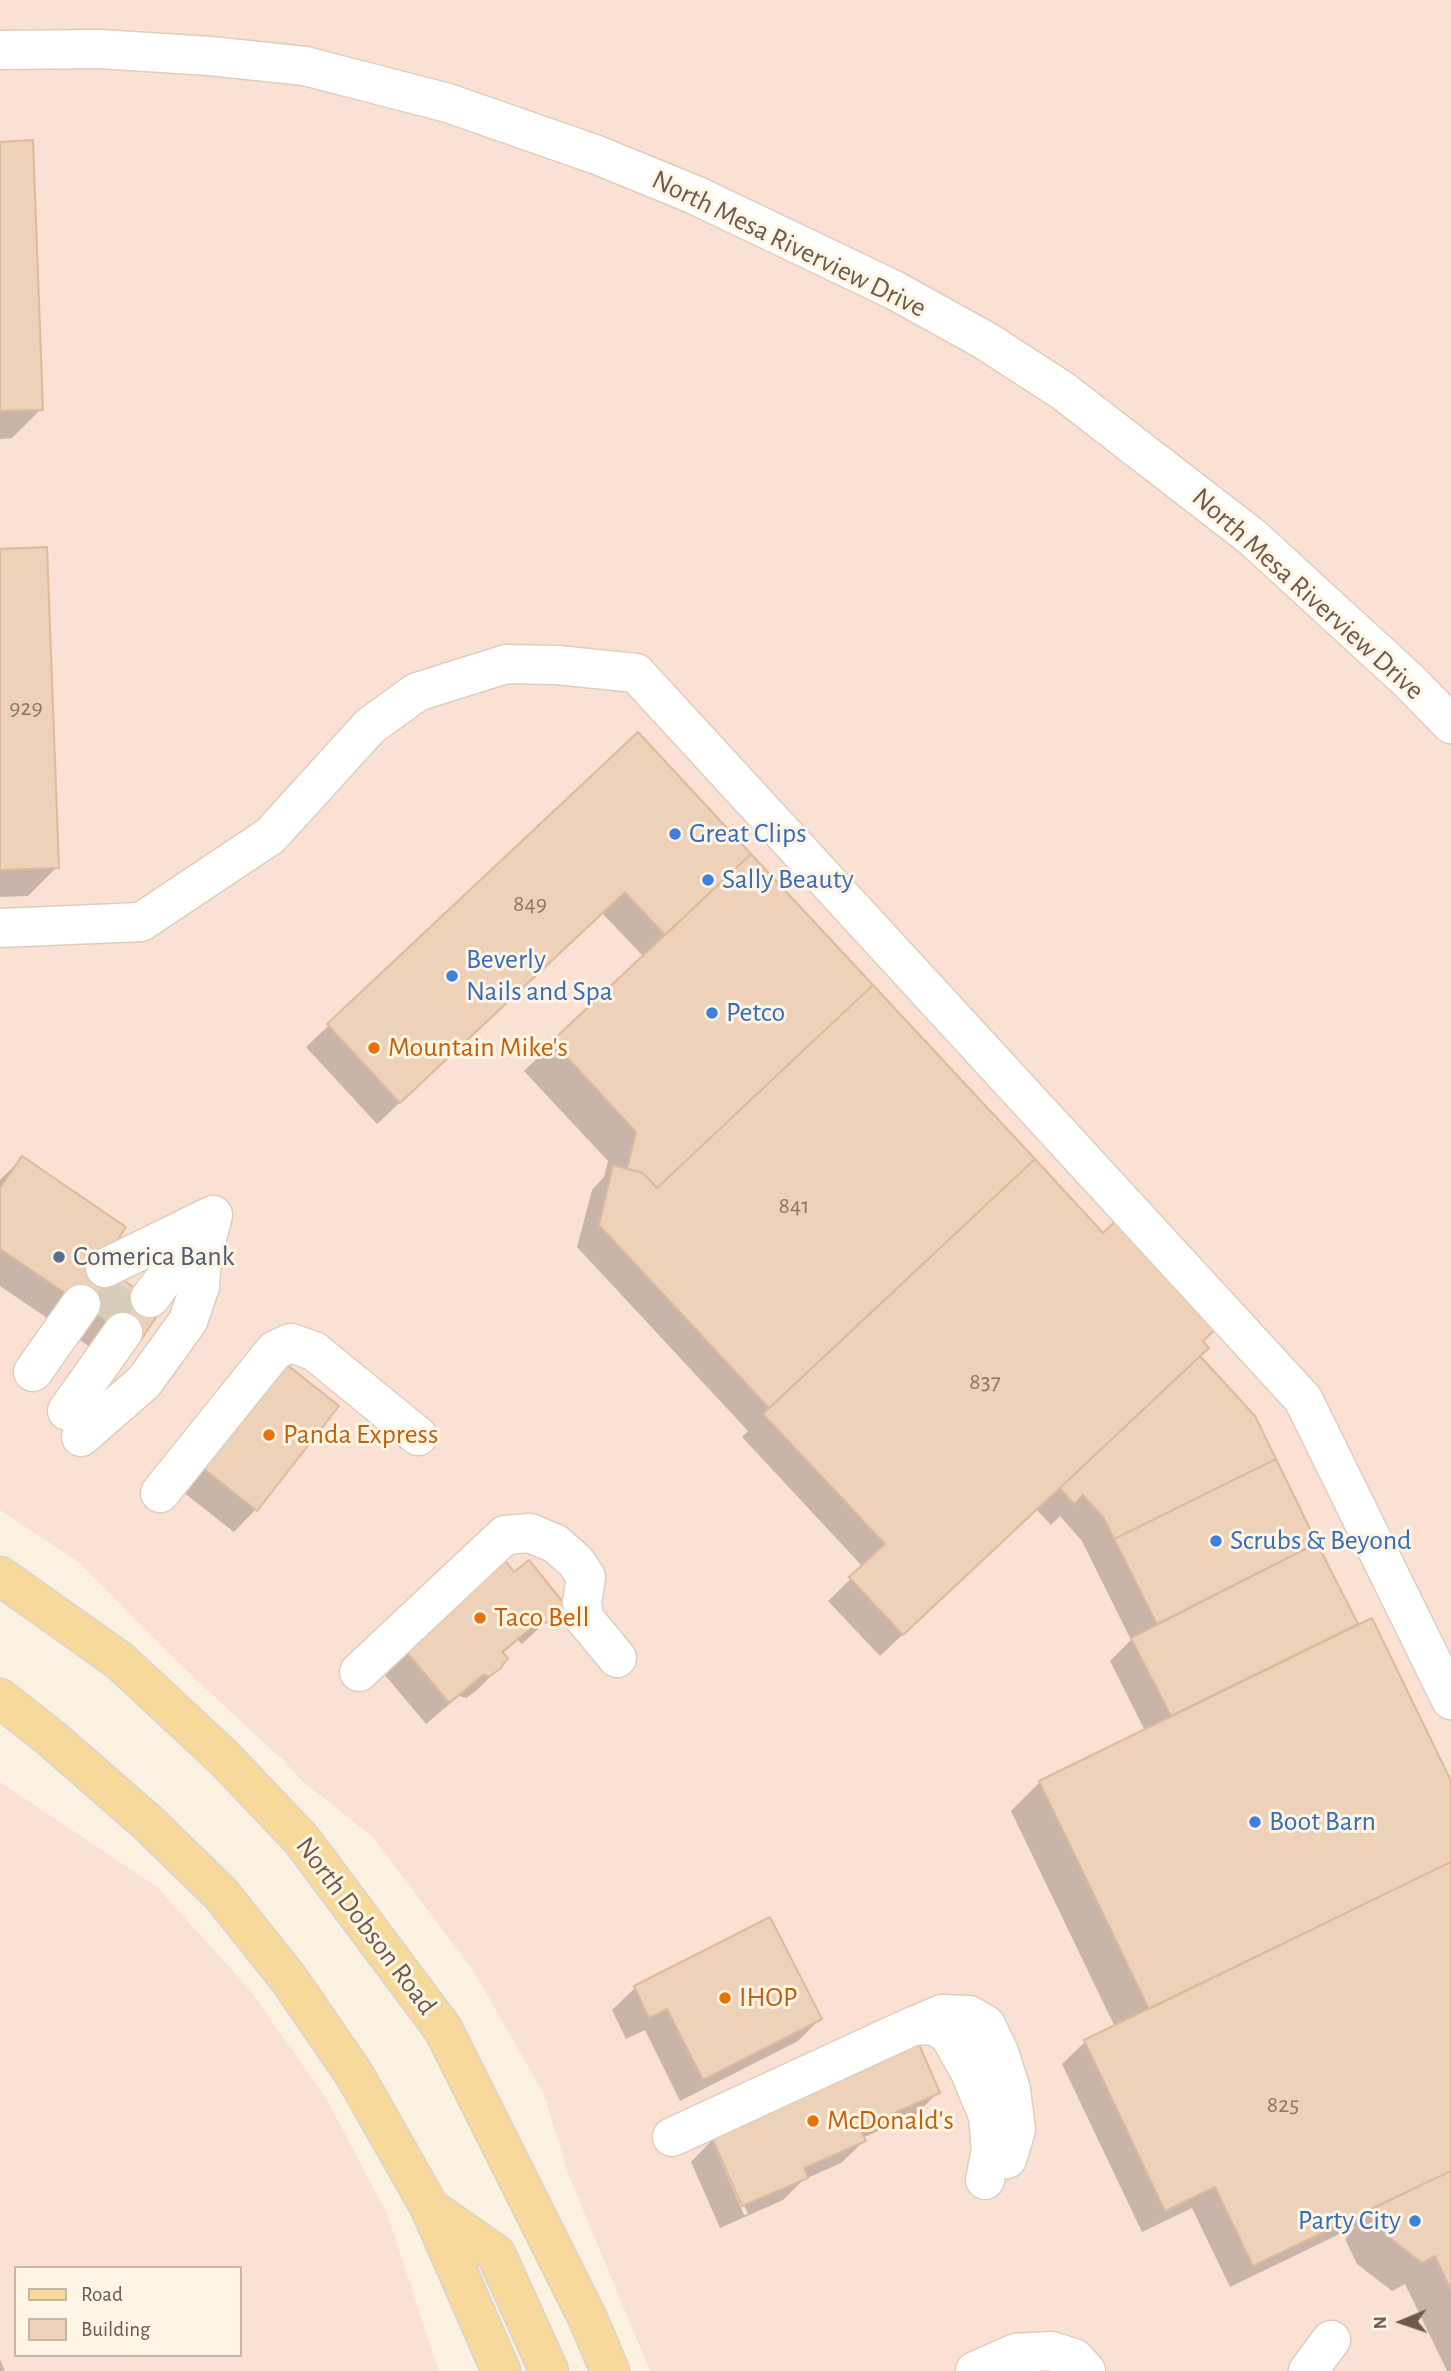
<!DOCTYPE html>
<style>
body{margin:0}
#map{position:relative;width:1451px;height:2371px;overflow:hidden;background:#faf1e0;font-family:"Alegreya Sans",sans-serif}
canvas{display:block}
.legend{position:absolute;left:14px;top:2266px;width:228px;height:91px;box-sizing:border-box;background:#fef5e5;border:2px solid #c5b7a7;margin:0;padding:9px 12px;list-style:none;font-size:21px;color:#6f5949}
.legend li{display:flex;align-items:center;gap:14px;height:35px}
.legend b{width:35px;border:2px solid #c5b7a7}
.north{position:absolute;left:1367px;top:2287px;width:70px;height:70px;-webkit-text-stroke:5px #fef5e5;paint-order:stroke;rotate:268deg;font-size:19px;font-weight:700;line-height:28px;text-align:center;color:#6f5949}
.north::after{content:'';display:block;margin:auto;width:24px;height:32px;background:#6f5949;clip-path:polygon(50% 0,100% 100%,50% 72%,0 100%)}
</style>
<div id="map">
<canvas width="1451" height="2371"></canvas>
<ul class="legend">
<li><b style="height:9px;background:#f6d99b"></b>Road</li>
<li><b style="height:19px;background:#eed1b9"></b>Building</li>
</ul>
<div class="north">N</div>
</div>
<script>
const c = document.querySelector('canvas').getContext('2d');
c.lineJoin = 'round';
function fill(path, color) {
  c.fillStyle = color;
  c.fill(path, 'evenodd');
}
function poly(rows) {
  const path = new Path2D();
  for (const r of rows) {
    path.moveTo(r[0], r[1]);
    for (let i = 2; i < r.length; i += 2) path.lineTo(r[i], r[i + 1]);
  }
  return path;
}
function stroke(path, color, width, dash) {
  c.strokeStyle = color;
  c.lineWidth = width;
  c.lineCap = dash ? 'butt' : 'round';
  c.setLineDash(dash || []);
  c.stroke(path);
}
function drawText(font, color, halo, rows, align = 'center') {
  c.font = font + ' "Alegreya Sans",sans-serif';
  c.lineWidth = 6;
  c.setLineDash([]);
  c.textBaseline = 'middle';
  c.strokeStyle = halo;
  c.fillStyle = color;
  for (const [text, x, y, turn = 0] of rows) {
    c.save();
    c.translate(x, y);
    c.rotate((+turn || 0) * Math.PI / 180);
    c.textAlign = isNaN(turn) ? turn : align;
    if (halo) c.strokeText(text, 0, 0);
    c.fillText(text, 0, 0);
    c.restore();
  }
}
const commercial = poly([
 [0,0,1451,0,1451,2371,650,2371,569,2176,544,2094,473,1970,372,1836,302,1781,285,1762,176,1661,80,1563,0,1510],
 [0,1782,157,1887,249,1989,326,2098,388,2216,439,2371,0,2371],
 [16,2268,240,2268,240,2355,16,2355]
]);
const shadow = poly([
 [0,143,41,409,12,438,0,439],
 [0,550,57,867,28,896,0,897],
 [637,735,1201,1342,1198,1357,1253,1417,1356,1624,1350,1630,1451,1785,1451,2371,1447,2371,1405,2284,1392,2291,1357,2264,1345,2239,1356,2226,1230,2287,1192,2208,1142,2232,1062,2064,1085,2042,1115,2027,1011,1811,1040,1782,1145,1731,1110,1661,1131,1640,1082,1541,1060,1516,1051,1525,1036,1509,880,1656,828,1601,863,1567,742,1437,748,1431,577,1247,592,1190,604,1177,608,1161,524,1071,644,957,602,913,377,1124,306,1047],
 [22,1158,98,1266,115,1364,0,1286,0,1180],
 [259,1385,256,1509,234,1532,178,1488],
 [513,1574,564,1605,522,1644,518,1640,502,1654,499,1668,476,1691,466,1698,459,1696,426,1724,379,1668],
 [770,1919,820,2019,798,2041,680,2101,645,2030,626,2039,612,2010,635,1988],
 [938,2092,916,2115,862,2138,864,2141,841,2163,803,2180,783,2200,720,2228,691,2162,713,2139],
 [715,2147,718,2147,748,2214,744,2215],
 [0,2359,5,2371,0,2371]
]);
const building = poly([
 [33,140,43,410,0,411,0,142,33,140],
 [47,547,59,868,0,870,0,549,47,547],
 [638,732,751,854,665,935,625,892,400,1103,327,1024,638,732],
 [751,854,873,985,657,1188,643,1173,627,1169,636,1132,552,1041,751,854],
 [873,985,1035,1159,769,1408,599,1225,613,1165,643,1173,657,1188,873,985],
 [22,1156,126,1227,101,1265,163,1307,139,1343,0,1249,0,1188,22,1156],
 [1035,1159,1103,1233,1121,1216,1221,1324,1203,1341,1209,1348,903,1635,849,1577,885,1544,763,1414,1035,1159],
 [1200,1356,1255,1416,1276,1459,1114,1539,1104,1518,1083,1495,1074,1504,1060,1488,1200,1356],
 [281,1360,339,1406,257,1511,199,1465,281,1360],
 [1276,1459,1317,1543,1157,1624,1114,1539,1276,1459],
 [1317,1543,1358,1624,1171,1716,1131,1638,1317,1543],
 [503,1558,514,1572,529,1560,566,1606,546,1623,542,1619,502,1652,508,1658,500,1669,490,1676,483,1675,449,1703,400,1644,503,1558],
 [1372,1618,1451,1781,1451,1862,1149,2009,1039,1781,1372,1618],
 [1451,1862,1451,2171,1253,2266,1215,2187,1165,2211,1084,2040,1451,1862],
 [770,1917,822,2019,703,2080,667,2009,649,2018,634,1986,770,1917],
 [915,2035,940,2093,860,2128,866,2141,804,2168,808,2178,742,2206,712,2138,915,2035],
 [1451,2171,1451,2290,1435,2256,1422,2263,1386,2235,1373,2208,1451,2171]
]);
const minorTunnel = poly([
 [102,1318,128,1283]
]);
const minor = poly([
 [0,50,99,49,210,56,305,66,448,103,597,155,695,195,894,290,986,341,1063,391,1252,537,1409,681,1451,724],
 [0,928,141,922,270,836,370,726,417,692,506,664,557,665,636,673,1303,1399,1451,1700],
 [105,1268,213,1215],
 [150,1298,205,1225],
 [33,1372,81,1304],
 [67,1411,123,1332],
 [81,1437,144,1382,188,1321,200,1286,202,1258,213,1215],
 [160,1493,275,1350,291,1343,314,1351,418,1436],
 [359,1672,505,1535,530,1533,556,1544,576,1562,586,1577,582,1602,584,1618,617,1658],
 [916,2025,942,2014,969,2015,986,2025,999,2052,1011,2090,1016,2130,1007,2159],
 [672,2137,913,2026,934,2025,949,2035,969,2070,988,2116,991,2150,985,2180],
 [975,2371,1016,2353,1051,2351,1074,2358,1086,2371],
 [1308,2371,1331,2340]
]);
const major = poly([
 [0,1576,120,1661,224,1758,301,1839,443,2029,588,2319,610,2371],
 [0,1698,52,1739,147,1822,221,1894,288,1978,354,2074,430,2208,501,2371],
 [430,2208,496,2254,549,2371]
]);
const markers = [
 [675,834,7,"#3f7fe0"],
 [708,880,7,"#3f7fe0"],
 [452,976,7,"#3f7fe0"],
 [712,1013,7,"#3f7fe0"],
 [374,1048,7,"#e8710a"],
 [59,1257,7,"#5c6f8a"],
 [269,1435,7,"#e8710a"],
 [1216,1541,7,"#3f7fe0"],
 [480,1618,7,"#e8710a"],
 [1255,1822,7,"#3f7fe0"],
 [725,1998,7,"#e8710a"],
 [813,2121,7,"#e8710a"],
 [1415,2221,7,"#3f7fe0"]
];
const numberNames = [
 ["929",26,708],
 ["849",530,904],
 ["841",794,1206],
 ["837",985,1382],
 ["825",1283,2105]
];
const streetNames = [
 ["North Mesa Riverview Drive",789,244,26],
 ["North Mesa Riverview Drive",1308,594,42],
 ["North Dobson Road",366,1926,53]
];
const shopNames = [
 ["Great Clips",689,834],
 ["Sally Beauty",722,880],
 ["Beverly",466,960],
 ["Nails and Spa",466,992],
 ["Petco",726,1013],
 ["Scrubs & Beyond",1230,1541],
 ["Boot Barn",1269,1822],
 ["Party City",1401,2221,"right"]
];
const foodNames = [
 ["Mountain Mike's",388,1048],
 ["Panda Express",283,1435],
 ["Taco Bell",494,1618],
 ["IHOP",739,1998],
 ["McDonald's",827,2121]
];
const serviceNames = [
 ["Comerica Bank",73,1257]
];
fill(commercial, '#fae1d4');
fill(shadow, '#0003');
fill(building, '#eed1b9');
stroke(building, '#dfb99b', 2);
stroke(minorTunnel, '#d7cbba', 38, [38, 19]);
stroke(minor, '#ddcebd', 41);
stroke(major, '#dad4d0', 41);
stroke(minor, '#fff', 38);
stroke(major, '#f6d99b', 38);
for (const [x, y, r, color] of markers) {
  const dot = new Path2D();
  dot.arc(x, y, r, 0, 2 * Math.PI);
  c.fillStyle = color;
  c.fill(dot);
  stroke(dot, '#fef5e5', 2.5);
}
drawText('24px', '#8f7765', null, numberNames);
drawText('28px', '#6f5949', '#fef5e5', streetNames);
drawText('28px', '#366cbe', '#fef5e5', shopNames, 'left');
drawText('28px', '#c56008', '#fef5e5', foodNames, 'left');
drawText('28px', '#4e5e75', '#fef5e5', serviceNames, 'left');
</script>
